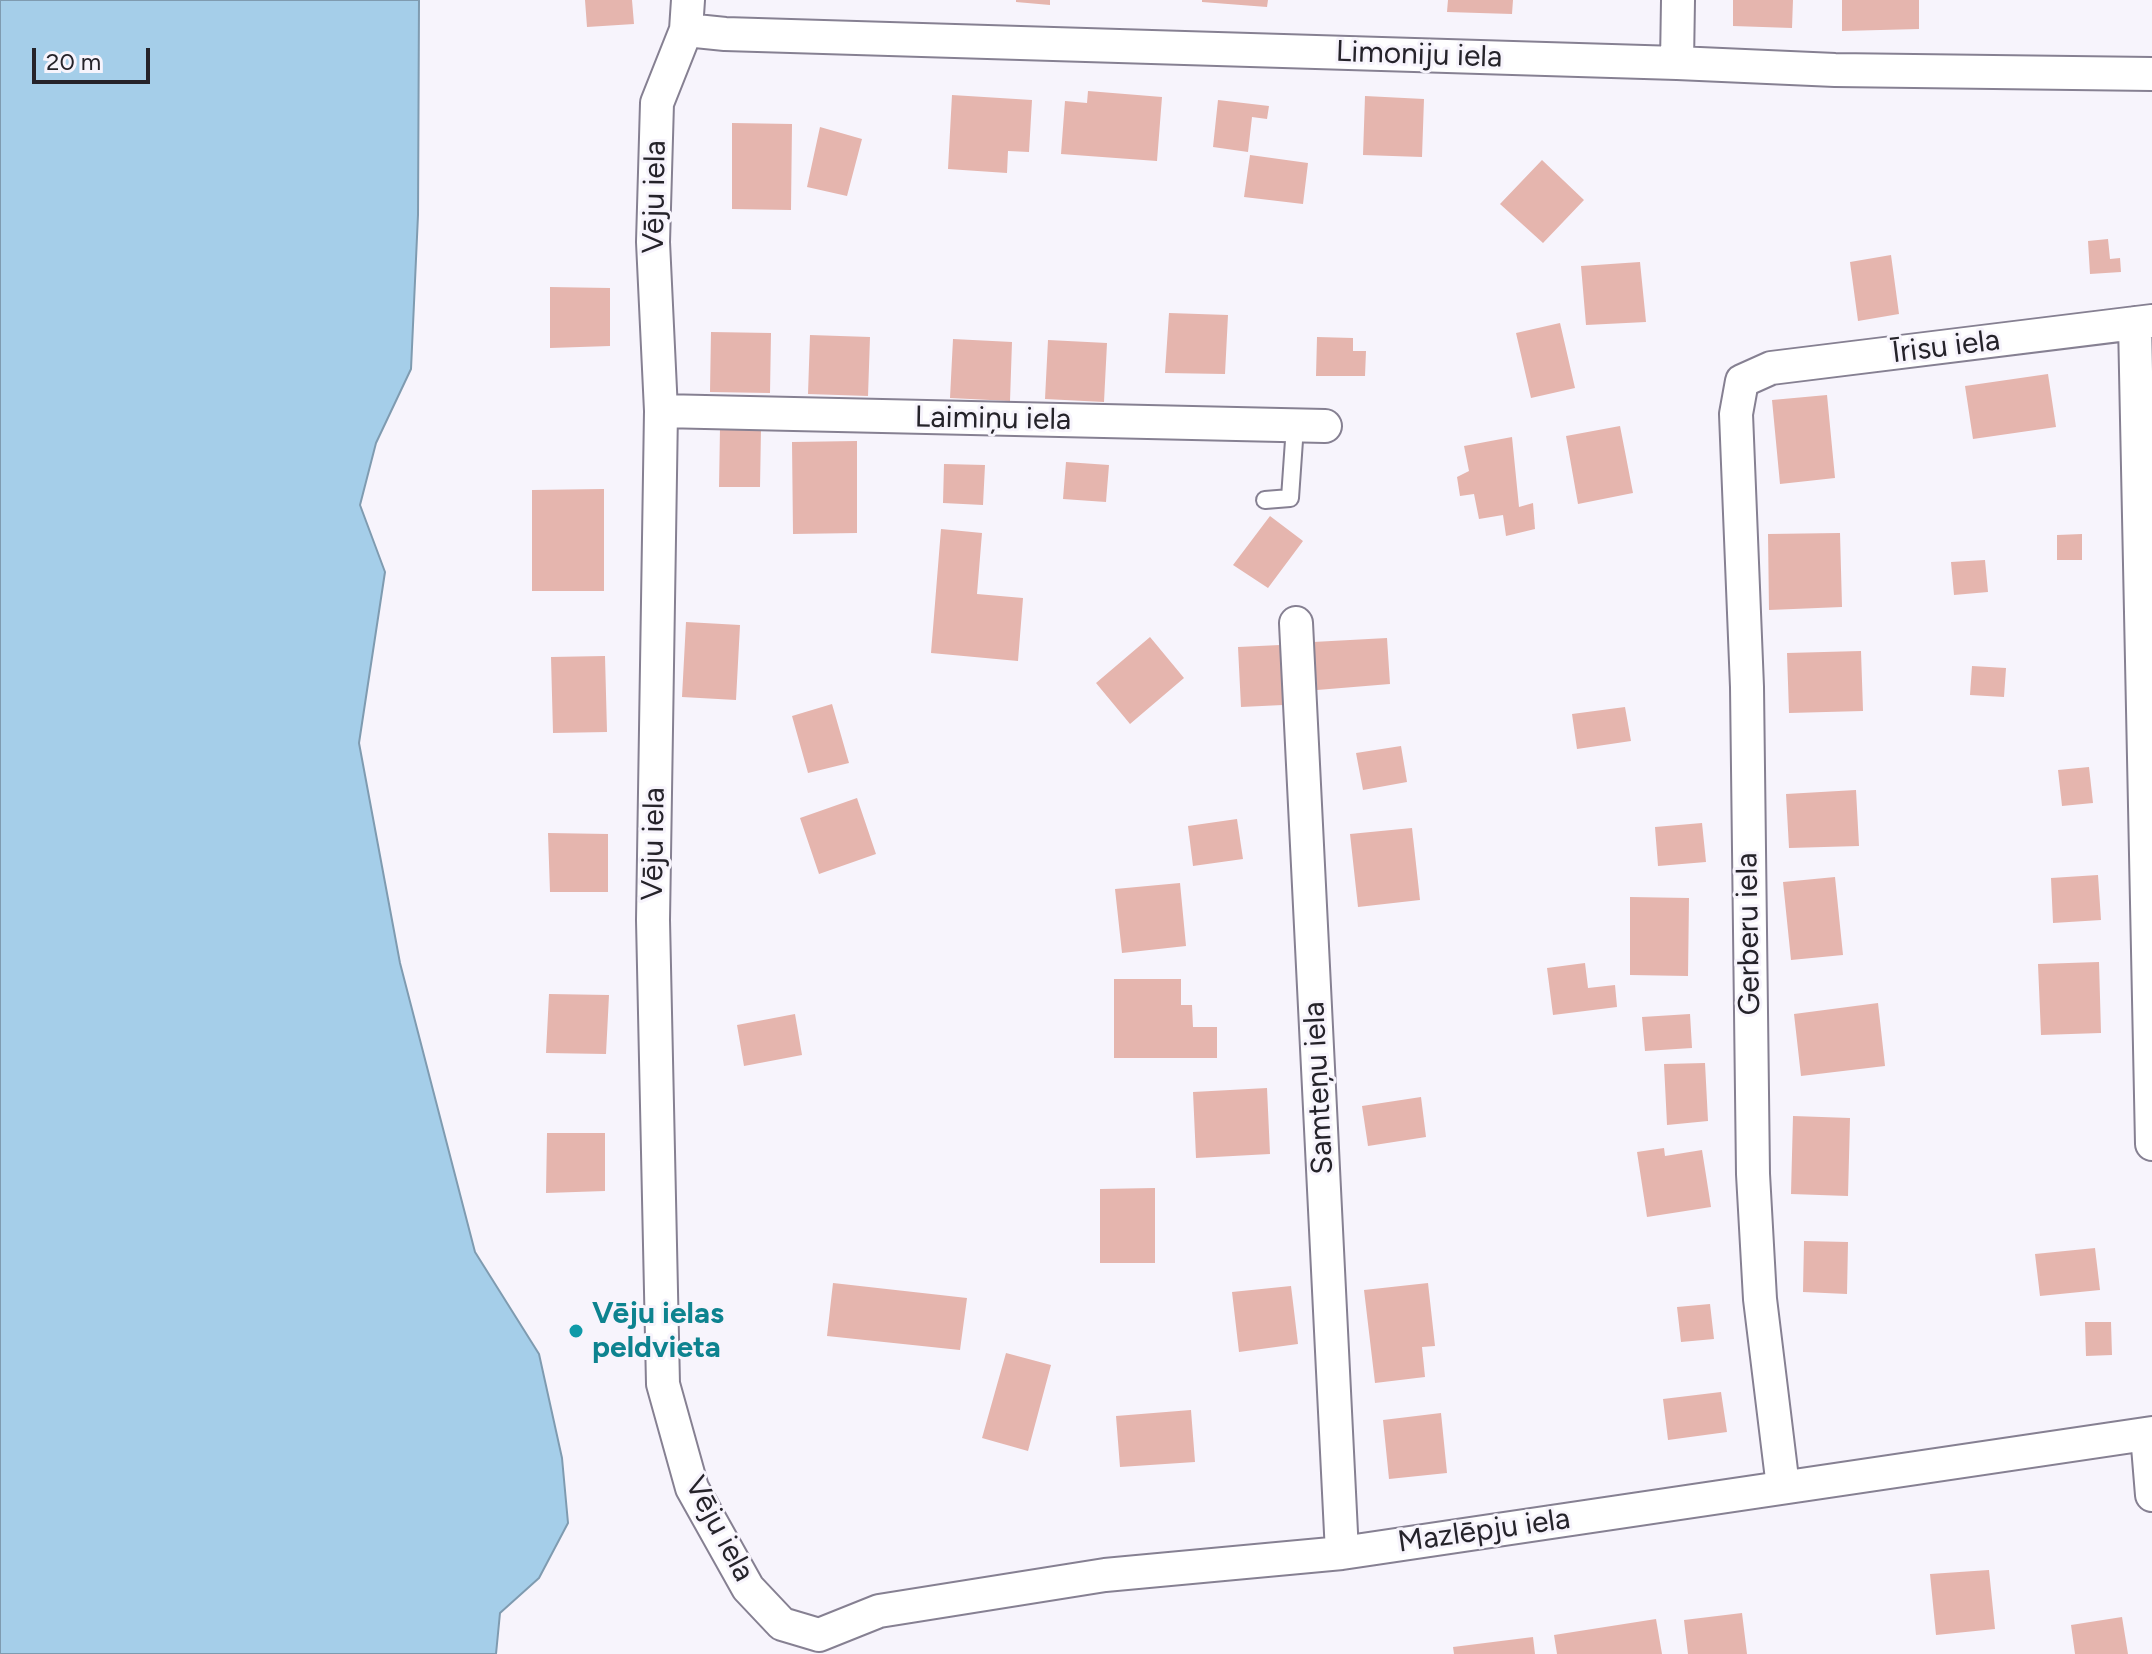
<!DOCTYPE html>
<meta charset="utf-8">
<style>
body{margin:0}
#map{position:relative;width:2152px;height:1654px;overflow:hidden;background:#f7f4fc;font-family:Figtree,sans-serif}
canvas{display:block}
.scale{position:absolute;left:32px;top:48px;width:118px;height:36px;box-sizing:border-box;border:4px solid #25232a;border-top:0;padding-left:10px;font-size:24px;line-height:28px;white-space:nowrap;color:#25232a;-webkit-text-stroke:6px #f7f4fc;paint-order:stroke}
</style>
<div id="map">
<canvas width="2152" height="1654"></canvas>
<div class="scale">20 m</div>
</div>
<script>
const c = document.querySelector('canvas').getContext('2d');
c.lineJoin = 'round';
function fill(path, color) {
  c.fillStyle = color;
  c.fill(path, 'evenodd');
}
function poly(rows) {
  const path = new Path2D();
  for (const r of rows) {
    path.moveTo(r[0], r[1]);
    for (let i = 2; i < r.length; i += 2) path.lineTo(r[i], r[i + 1]);
  }
  return path;
}
function stroke(path, color, width, dash) {
  c.strokeStyle = color;
  c.lineWidth = width;
  c.lineCap = dash ? 'butt' : 'round';
  c.setLineDash(dash || []);
  c.stroke(path);
}
function drawText(font, color, halo, rows, align = 'center') {
  c.font = font + ' Figtree,sans-serif';
  c.lineWidth = 6;
  c.setLineDash([]);
  c.textBaseline = 'middle';
  c.strokeStyle = halo;
  c.fillStyle = color;
  for (const [text, x, y, turn = 0] of rows) {
    c.save();
    c.translate(x, y);
    c.rotate((+turn || 0) * Math.PI / 180);
    c.textAlign = isNaN(turn) ? turn : align;
    if (halo) c.strokeText(text, 0, 0);
    c.fillText(text, 0, 0);
    c.restore();
  }
}
const water = poly([
 [0,0,419,0,418,215,411,369,376,443,360,505,385,572,359,743,400,963,475,1252,539,1354,562,1458,568,1523,539,1578,500,1613,496,1654,0,1654,0,0]
]);
const building = poly([
 [585,0,632,0,634,24,587,27],
 [1016,0,1050,0,1050,5,1016,2],
 [1202,0,1268,0,1267,7,1202,2],
 [1448,0,1513,0,1512,14,1447,12],
 [1733,0,1793,0,1792,28,1733,26],
 [1842,0,1919,0,1919,29,1842,31],
 [1088,91,1162,97,1157,161,1061,154,1065,101,1087,103],
 [952,95,1032,100,1029,152,1008,151,1007,173,948,169],
 [1365,96,1424,99,1422,157,1363,155],
 [1218,100,1269,106,1267,119,1252,117,1248,152,1213,147],
 [732,123,792,124,791,210,732,209],
 [820,127,862,139,847,196,807,187],
 [1250,155,1308,163,1303,204,1244,197],
 [1542,160,1584,200,1543,243,1500,204],
 [2108,239,2110,259,2120,258,2121,272,2090,274,2088,241],
 [1891,255,1899,314,1858,321,1850,262],
 [1640,262,1646,322,1586,325,1581,266],
 [550,287,610,288,610,346,550,348],
 [1169,313,1228,315,1225,374,1165,373],
 [1560,323,1575,388,1531,398,1516,333],
 [711,332,771,333,770,393,710,392],
 [810,335,870,337,868,396,808,394],
 [1317,337,1353,338,1353,351,1366,351,1365,376,1316,376],
 [953,339,1012,342,1010,401,950,398],
 [1048,340,1107,343,1104,402,1045,399],
 [2048,374,2056,427,1973,439,1965,386],
 [1827,395,1835,478,1780,484,1772,400],
 [1620,426,1633,493,1578,504,1566,436],
 [720,428,761,429,760,487,719,487],
 [1512,437,1519,507,1533,503,1535,529,1506,536,1503,515,1479,519,1474,494,1460,496,1457,477,1469,471,1464,446],
 [857,441,857,533,793,534,792,442],
 [1066,462,1109,465,1106,502,1063,499],
 [944,464,985,465,983,505,943,503],
 [604,489,604,591,532,591,532,490],
 [1270,516,1303,541,1268,588,1233,565],
 [941,529,982,533,977,594,1023,598,1018,661,931,653],
 [1840,533,1842,607,1769,610,1768,534],
 [2082,534,2082,560,2057,560,2057,535],
 [1985,560,1988,592,1954,595,1951,562],
 [686,622,740,625,736,700,682,697],
 [1150,637,1184,678,1130,724,1096,683],
 [1387,638,1390,684,1317,690,1313,642],
 [1280,645,1283,705,1241,707,1238,647],
 [1861,651,1863,711,1789,713,1787,653],
 [605,656,607,732,553,733,551,657],
 [1972,666,2006,668,2004,697,1970,695],
 [832,704,849,763,808,773,792,716],
 [1625,707,1631,741,1577,749,1572,714],
 [1401,746,1407,782,1363,790,1356,753],
 [2089,767,2093,803,2062,806,2058,770],
 [1856,790,1859,846,1789,848,1786,794],
 [857,798,876,854,819,874,800,818],
 [1237,819,1243,859,1193,866,1188,826],
 [1702,823,1706,862,1658,866,1655,827],
 [1412,828,1420,900,1358,907,1350,834],
 [548,833,608,834,608,892,550,892],
 [2098,875,2101,920,2053,923,2051,878],
 [1835,877,1843,955,1791,960,1783,882],
 [1180,883,1186,946,1122,953,1115,889],
 [1630,897,1689,898,1688,976,1630,975],
 [2099,962,2101,1033,2041,1035,2038,964],
 [1585,963,1588,988,1615,985,1617,1007,1553,1015,1547,968],
 [1114,979,1181,979,1181,1005,1192,1005,1193,1027,1217,1027,1217,1058,1114,1058],
 [549,994,609,995,606,1054,546,1053],
 [1878,1003,1885,1066,1801,1076,1794,1014],
 [795,1014,802,1055,744,1066,737,1025],
 [1690,1014,1692,1048,1645,1051,1642,1017],
 [1705,1063,1708,1121,1667,1125,1664,1064],
 [1267,1088,1270,1154,1196,1158,1193,1092],
 [1421,1097,1426,1137,1368,1146,1362,1106],
 [1793,1116,1850,1118,1848,1196,1791,1194],
 [547,1133,605,1133,605,1191,546,1193],
 [1664,1148,1665,1156,1702,1150,1711,1207,1647,1217,1637,1152],
 [1155,1188,1155,1263,1100,1263,1100,1189],
 [1804,1241,1848,1242,1847,1294,1803,1292],
 [2095,1248,2100,1290,2040,1296,2035,1254],
 [833,1283,967,1298,960,1350,827,1336],
 [1428,1283,1435,1346,1422,1347,1425,1377,1375,1383,1364,1290],
 [1291,1286,1298,1344,1239,1352,1232,1292],
 [1710,1304,1714,1339,1681,1342,1677,1307],
 [2085,1322,2111,1322,2112,1355,2086,1356],
 [1006,1353,1051,1365,1028,1451,982,1438],
 [1721,1392,1727,1432,1668,1440,1663,1399],
 [1191,1410,1195,1462,1120,1467,1116,1416],
 [1441,1413,1447,1473,1389,1479,1383,1420],
 [1989,1570,1995,1629,1936,1635,1930,1574],
 [1742,1613,1747,1654,1688,1654,1684,1620],
 [2122,1617,2128,1654,2075,1654,2071,1625],
 [1656,1619,1662,1654,1557,1654,1554,1635],
 [1533,1637,1535,1654,1454,1654,1453,1647]
]);
const service = poly([
 [1265,500,1290,498,1295,426]
]);
const minor = poly([
 [688,0,686,30,657,103,653,242,661,411,653,920,663,1384,692,1488,748,1588,782,1624,819,1635],
 [686,30,725,34,1677,63,1835,70,2152,74],
 [1677,63,1678,0],
 [2135,323,2152,1144],
 [661,411,1325,426],
 [1296,623,1342,1553],
 [2147,1434,2152,1495],
 [1783,1487,1760,1299,1753,1174,1747,687,1736,414,1742,381,1771,368,2152,321],
 [819,1635,879,1611,1105,1575,1342,1553,2152,1433]
]);
const markers = [
 [576,1331,8,"#0f9aa8"]
];
const streetNames = [
 ["Limoniju iela",1419,55,2],
 ["Vēju iela",655,197,-89],
 ["Īrisu iela",1946,347,-7],
 ["Laimiņu iela",993,419,1],
 ["Vēju iela",654,844,-89],
 ["Gerberu iela",1749,934,-91],
 ["Samteņu iela",1319,1088,-93],
 ["Vēju iela",719,1529,62],
 ["Mazlēpju iela",1484,1531,-8]
];
const cultureNames = [
 ["Vēju ielas",592,1314],
 ["peldvieta",592,1348]
];
fill(water, '#a5cee9');
stroke(water, '#7f9bb0', 2);
fill(building, '#e5b5ae');
stroke(service, '#868092', 20);
stroke(minor, '#868092', 36);
stroke(service, '#fff', 16);
stroke(minor, '#fff', 32);
for (const [x, y, r, color] of markers) {
  const dot = new Path2D();
  dot.arc(x, y, r, 0, 2 * Math.PI);
  c.fillStyle = color;
  c.fill(dot);
  stroke(dot, '#f7f4fc', 3);
}
drawText('30px', '#25232a', '#f7f4fc', streetNames);
drawText('bold 30px', '#0d838f', '#f7f4fc', cultureNames, 'left');
</script>
